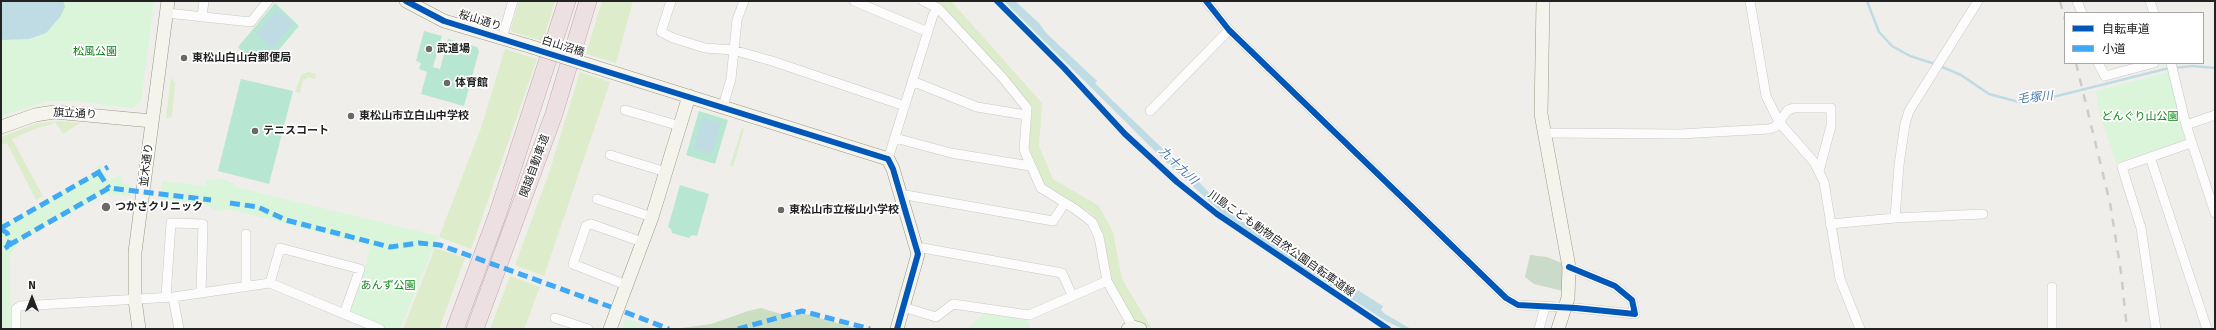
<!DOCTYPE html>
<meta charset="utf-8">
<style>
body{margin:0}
#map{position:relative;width:2216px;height:330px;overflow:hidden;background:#f0eeeb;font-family:Signika,"Noto Sans JP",sans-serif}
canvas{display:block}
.frame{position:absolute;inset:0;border:2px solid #222;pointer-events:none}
.legend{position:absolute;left:2064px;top:12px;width:140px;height:52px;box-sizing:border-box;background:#fff;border:1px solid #a7a7a7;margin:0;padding:5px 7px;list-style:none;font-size:12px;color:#222}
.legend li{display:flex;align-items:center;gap:8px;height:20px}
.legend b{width:20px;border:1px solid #a7a7a7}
.north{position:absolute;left:12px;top:278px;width:40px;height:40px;-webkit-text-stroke:3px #fff;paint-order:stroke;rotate:0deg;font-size:11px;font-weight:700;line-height:16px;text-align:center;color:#222}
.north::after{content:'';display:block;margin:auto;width:14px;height:18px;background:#222;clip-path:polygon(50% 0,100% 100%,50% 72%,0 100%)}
</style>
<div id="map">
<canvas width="2216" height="330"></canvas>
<div class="frame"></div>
<ul class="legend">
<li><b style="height:5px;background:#0057b8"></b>自転車道</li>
<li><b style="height:5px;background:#3fa9f5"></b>小道</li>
</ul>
<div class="north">N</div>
</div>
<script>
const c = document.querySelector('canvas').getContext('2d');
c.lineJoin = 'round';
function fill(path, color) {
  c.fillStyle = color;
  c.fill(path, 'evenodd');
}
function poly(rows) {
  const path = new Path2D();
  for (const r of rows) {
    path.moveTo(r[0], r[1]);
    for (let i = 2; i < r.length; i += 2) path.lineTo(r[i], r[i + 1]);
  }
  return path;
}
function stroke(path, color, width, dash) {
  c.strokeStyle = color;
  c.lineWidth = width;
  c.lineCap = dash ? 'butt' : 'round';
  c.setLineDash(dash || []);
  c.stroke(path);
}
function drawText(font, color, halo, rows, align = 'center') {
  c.font = font + ' Signika,"Noto Sans JP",sans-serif';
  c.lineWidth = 3.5;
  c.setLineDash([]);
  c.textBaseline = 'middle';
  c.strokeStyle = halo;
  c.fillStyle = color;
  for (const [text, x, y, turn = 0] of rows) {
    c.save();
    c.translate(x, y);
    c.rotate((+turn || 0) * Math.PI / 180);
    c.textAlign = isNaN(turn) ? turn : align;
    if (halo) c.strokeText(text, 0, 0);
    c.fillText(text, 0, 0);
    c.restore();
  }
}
const grass = poly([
 [519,1,555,1,543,41,512,32,511,28],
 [602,1,633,1,616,63,586,54],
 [937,1,951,1,1042,103,1039,146,1053,179,1099,206,1113,232,1122,279,1152,329,1134,320,1113,284,1103,235,1092,214,1045,186,1029,148,1032,106],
 [505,49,537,59,471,249,439,237,481,128],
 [308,72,316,74,315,79,309,77,303,80,300,93,295,92,301,75],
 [580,72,610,82,544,276,515,265,549,173],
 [171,78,175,83,172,116,166,119],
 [61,121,80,123,63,134,55,122,49,125,34,129,12,139,43,196,36,200,7,143,1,145,1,137,38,123],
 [742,128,744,129,733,167,730,166],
 [435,248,465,258,439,329,403,329],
 [510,276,540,287,524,329,490,329]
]);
const forest = poly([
 [761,308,781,314,795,315,802,313,858,329,674,329,711,324,748,311]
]);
const cemetery = poly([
 [1530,255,1547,257,1564,264,1563,291,1534,284,1525,277]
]);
const park = poly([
 [1,1,154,1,141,102,132,108,72,101,47,101,1,116],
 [2169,72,2186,137,2185,140,2116,163,2098,109,2096,91],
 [100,165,109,181,121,174,123,183,131,186,130,196,105,194,18,242,10,257,11,329,1,329,1,221,8,223,96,172,95,168],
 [223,179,234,184,236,187,438,236,400,329,390,329,350,312,364,272,370,246,245,213,226,209,223,211,213,210,208,205,161,201,162,181,206,186,206,180],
 [984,314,1027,320,1031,329,966,329],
 [626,318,653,329,622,329]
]);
const pitch = poly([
 [275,3,299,26,271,59,263,52,258,57,245,55,238,47],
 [424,31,442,36,433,67,429,66,440,69,448,39,477,47,479,51,464,106,421,94,427,72,419,69,421,63,416,61],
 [241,79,293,91,269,184,218,171],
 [699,111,728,120,715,164,686,155],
 [680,185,709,194,697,236,692,235,689,238,672,233,671,229,668,227]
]);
const water = poly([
 [1,1,63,1,65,7,60,17,46,33,29,39,1,40],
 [1004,1,1015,1,1039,23,1046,33,1097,81,1095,83,1113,101,1185,170,1193,174,1198,181,1214,198,1232,214,1253,229,1276,243,1285,244,1287,249,1316,264,1383,306,1381,310,1385,314,1411,329,1403,329,1386,321,1291,260,1223,214,1163,159],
 [277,10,293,24,272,48,256,34],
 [703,118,721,123,712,154,694,149]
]);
const stream = poly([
 [1867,1,1879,32,1892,46,1910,56,1935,64],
 [1940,66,1961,75,1989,94,2019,102,2049,98,2165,69,2192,66,2215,68]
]);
const street = poly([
 [671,1,661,32,673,38,705,48,733,50,772,61,905,106],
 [854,1,928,32],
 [923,1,938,8,1002,77,1027,108,1024,150,1041,188,1075,209,1092,222,1099,237,1107,281,1133,327],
 [1206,1,1229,30,1506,298,1518,305,1559,307],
 [1750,1,1766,96,1779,122,1814,162,1824,182,1840,279,1860,329],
 [2077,1,2082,13],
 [2150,1,2154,13],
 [167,13,251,22,268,1],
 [202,17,204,1],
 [502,38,513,1],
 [2098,63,2105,76,2154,63],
 [2171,63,2186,125],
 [912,81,977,107,1026,115],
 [723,106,731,79,737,20,744,1],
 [625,110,680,126],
 [1150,111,1229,30],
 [2215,115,2186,125,2215,213],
 [1543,133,1680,134,1769,129,1775,127,1788,110,1794,108,1831,108,1831,126,1819,171],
 [895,138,951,153,1030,166],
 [610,155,666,172],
 [2150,157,2207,329],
 [888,159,933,15,938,8],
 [900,194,1053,221,1065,203],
 [597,199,652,217],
 [1895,218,1899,165,1905,124,1909,111,1978,1],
 [1830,224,1895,218,1983,214],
 [246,234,246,286],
 [917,247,1062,273,1072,295],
 [1569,267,1615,286,1632,300,1635,314,1576,308],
 [270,283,280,248,360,269,344,314],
 [626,285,573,264,586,226,591,224,642,242],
 [2052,287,2052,329],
 [166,297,171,223,203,224,201,293],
 [173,297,179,329],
 [903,307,936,317,953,304,1029,315,1107,281],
 [555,318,588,329],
 [16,329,16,309,20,306,173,297,270,283,380,329],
 [1539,329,1545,307],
 [2156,329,2141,228,2122,167,2191,143]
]);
const secondary = poly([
 [406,1,444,21,529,46],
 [1543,1,1541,114,1569,267,1568,298,1558,329],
 [592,66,888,159,893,169,918,254,897,329],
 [1,127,35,115,54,112,152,121],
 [139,329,135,300,135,252,168,1],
 [610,329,652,217,689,96],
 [1128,329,1133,327,1140,329]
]);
const highway = poly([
 [455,329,497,216,567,1],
 [475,329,554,114,588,1]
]);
const rail = poly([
 [2060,1,2065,20],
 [2076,63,2110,203,2121,272,2127,329]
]);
const secondaryBridge = poly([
 [529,46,592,66]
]);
const quiet = poly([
 [99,173,109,188],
 [230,203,258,207,286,220,390,247,419,243,440,245,611,307],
 [1,228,108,167],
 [1,229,7,233,10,240,7,247,1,251],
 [9,245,109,188,211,200],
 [625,312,669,329],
 [738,329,802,311,870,329]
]);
const cycleway = poly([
 [406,1,444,21,888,159,893,169,918,254,897,329],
 [997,1,1064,68,1125,134,1177,182,1217,214,1388,329],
 [1206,1,1229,30,1506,298,1518,305,1576,308,1635,314,1632,300,1615,286,1569,267]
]);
const markers = [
 [429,49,4,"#6a6968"],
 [184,58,4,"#6a6968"],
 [447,83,4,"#6a6968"],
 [351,116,4,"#6a6968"],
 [255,131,4,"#6a6968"],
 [106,207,5,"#6a6968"],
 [781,210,4,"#6a6968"]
];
const streetNames = [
 ["桜山通り",480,21,17],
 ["白山沼橋",563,47,17],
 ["旗立通り",75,114,3],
 ["並木通り",147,165,-83],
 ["関越自動車道",535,166,-70],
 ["川島こども動物自然公園自転車道線",1281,244,35]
];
const poiNames = [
 ["武道場",437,49],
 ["東松山白山台郵便局",192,58],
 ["体育館",455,83],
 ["東松山市立白山中学校",359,116],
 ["テニスコート",263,131],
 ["つかさクリニック",115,207],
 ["東松山市立桜山小学校",789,210]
];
const parkNames = [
 ["松風公園",95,52],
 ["どんぐり山公園",2140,117],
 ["あんず公園",388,286]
];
const waterNames = [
 ["毛塚川",2035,98,-5],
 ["九十九川",1178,166,44]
];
fill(grass, '#ddeccb');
fill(forest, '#cbdec1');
fill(cemetery, '#cadbca');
fill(park, '#daf5da');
fill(pitch, '#b7e6d2');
fill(water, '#bfdbe3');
stroke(stream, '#bfdbe3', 2.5);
stroke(street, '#c9c8c7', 10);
stroke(secondary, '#999a82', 14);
stroke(highway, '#c5a2ac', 18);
stroke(street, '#fdfcfc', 9);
stroke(secondary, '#f4f4ed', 13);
stroke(highway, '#ece0e2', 17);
stroke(rail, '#ccc', 2.5, [8, 8]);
stroke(secondaryBridge, '#999a82', 14, []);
stroke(secondaryBridge, '#f4f4ed', 13);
stroke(quiet, '#3fa9f5', 5, [10, 5]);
stroke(cycleway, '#0057b8', 6);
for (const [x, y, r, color] of markers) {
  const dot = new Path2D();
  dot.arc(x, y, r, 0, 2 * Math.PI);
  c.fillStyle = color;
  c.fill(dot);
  stroke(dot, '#fff', 1.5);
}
drawText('11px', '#222', '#fff', streetNames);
drawText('bold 11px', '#222', '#fff', poiNames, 'left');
drawText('11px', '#0c8416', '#fff', parkNames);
drawText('italic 12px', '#4a7aab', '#fff', waterNames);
</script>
